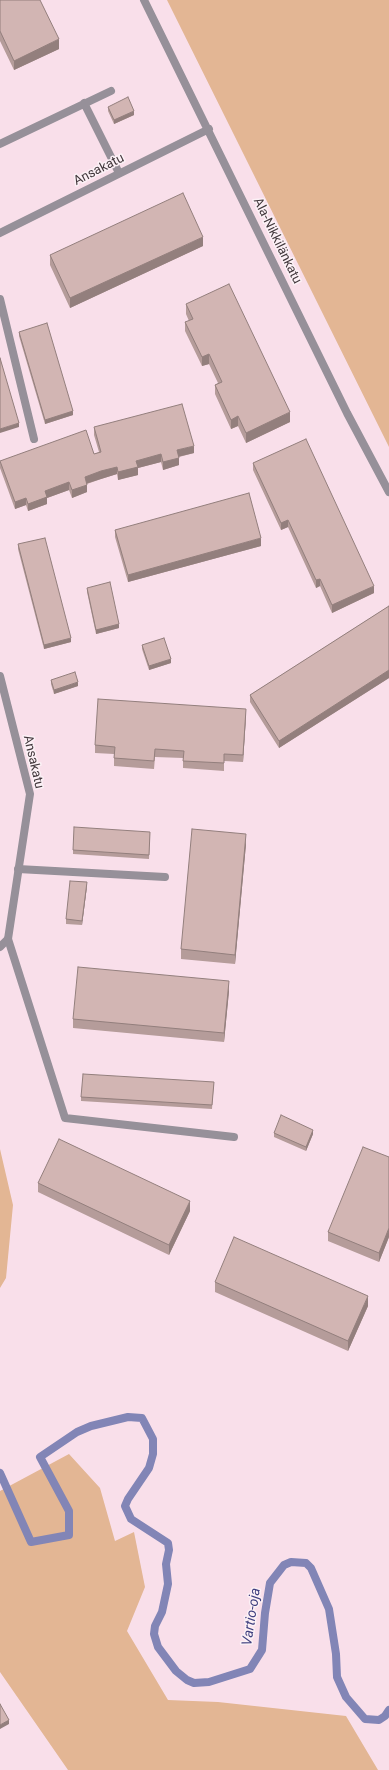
<!DOCTYPE html>
<meta charset="utf-8">
<style>
body{margin:0}
canvas{display:block;background:#f9dfea}
</style>
<canvas width="389" height="1770"></canvas>
<script>
const c = document.querySelector('canvas').getContext('2d');
c.lineJoin = 'round';
function fill(path, color) {
  c.fillStyle = color;
  c.fill(path, 'evenodd');
}
function poly(rows) {
  const path = new Path2D();
  for (const r of rows) {
    path.moveTo(r[0], r[1]);
    for (let i = 2; i < r.length; i += 2) path.lineTo(r[i], r[i + 1]);
  }
  return path;
}
function stroke(path, color, width, dash) {
  c.strokeStyle = color;
  c.lineWidth = width;
  c.lineCap = dash ? 'butt' : 'round';
  c.setLineDash(dash || []);
  c.stroke(path);
}
function drawText(font, color, halo, rows, align = 'center') {
  c.font = font + ' Roboto,sans-serif';
  c.lineWidth = 3;
  c.setLineDash([]);
  c.textBaseline = 'middle';
  c.strokeStyle = halo;
  c.fillStyle = color;
  for (const [text, x, y, turn = 0] of rows) {
    c.save();
    c.translate(x, y);
    c.rotate((+turn || 0) * Math.PI / 180);
    c.textAlign = isNaN(turn) ? turn : align;
    if (halo) c.strokeText(text, 0, 0);
    c.fillText(text, 0, 0);
    c.restore();
  }
}
const green = poly([
 [167,0,389,0,389,447],
 [0,1149,13,1205,6,1278,0,1288],
 [69,1454,100,1488,115,1541,134,1532,145,1587,127,1631,168,1700,218,1702,346,1716,378,1770,68,1770,0,1672,0,1491]
]);
const stream = poly([
 [0,1473,31,1542,69,1535,69,1511,40,1457,77,1432,91,1426,128,1417,142,1418,153,1439,153,1454,149,1468,128,1499,125,1506,131,1519,168,1543,169,1550,166,1564,168,1584,162,1612,155,1626,154,1634,158,1647,176,1671,187,1680,194,1683,209,1682,250,1669,262,1650,265,1613,270,1583,284,1565,291,1562,306,1563,311,1568,329,1609,336,1654,337,1677,346,1697,365,1719,379,1720,385,1716,389,1710]
]);
const service = poly([
 [84,103,119,173],
 [0,144,111,91],
 [0,299,34,439],
 [18,869,165,877],
 [8,939,65,1118,234,1137]
]);
const minor = poly([
 [144,0,347,413,389,492],
 [0,233,209,129],
 [0,676,30,794,8,939,0,947]
]);
const wall = poly([
 [0,0,59,49,14,70,0,41],
 [108,107,134,115,114,124,108,111],
 [203,246,70,308,50,265,50,255],
 [186,304,290,422,246,443,238,426,231,429,215,394,215,385,218,383,209,364,202,366,185,331,185,322,189,321,186,314],
 [19,332,73,415,45,424,19,336],
 [94,427,194,453,179,457,179,465,163,470,161,462,138,468,138,475,118,480,117,474,101,479,87,484,87,492,72,498,69,490,47,498,47,504,28,511,26,505,15,509,0,468,0,461,94,454,99,452,94,435],
 [253,463,374,593,332,613,320,586,316,588,288,527,281,530,253,470],
 [115,530,261,546,128,582,115,537],
 [18,544,71,642,44,649,18,549],
 [87,588,119,628,96,634,87,592],
 [389,606,389,678,279,748,250,702,250,695],
 [142,645,171,663,149,670,142,649],
 [51,680,78,686,54,694,51,684],
 [246,716,243,762,224,761,224,771,183,768,183,758,155,757,154,769,114,766,114,754,95,753,95,745],
 [150,832,149,859,73,854,73,850],
 [246,844,235,964,181,959,181,949],
 [87,886,82,925,66,924,66,919],
 [229,991,224,1042,73,1028,73,1019],
 [214,1082,212,1109,81,1101,81,1097],
 [274,1133,313,1134,306,1151,274,1137],
 [389,1157,389,1237,379,1262,328,1241,328,1232],
 [38,1183,190,1211,169,1255,38,1192],
 [215,1282,368,1306,348,1351,215,1292]
]);
const shadedWall = poly([
 [59,39,59,49,14,70,14,61],
 [134,111,134,115,114,124,114,120],
 [203,237,203,246,70,308,70,298],
 [209,354,209,364,202,366,202,357],
 [73,411,73,415,45,424,45,420],
 [290,412,290,422,246,443,246,433],
 [238,416,238,426,231,429,231,420],
 [19,423,19,427,0,433,0,429],
 [194,446,194,453,177,457,177,450],
 [161,454,161,462,138,468,138,475,118,480,118,472,136,461],
 [179,458,179,465,163,470,163,462],
 [117,467,117,474,85,484,85,477,101,471],
 [69,482,69,490,47,498,47,504,28,511,28,504,45,491],
 [87,485,87,492,72,498,72,490],
 [26,498,26,505,15,509,15,502],
 [288,520,288,527,281,530,281,523],
 [261,538,261,546,128,582,128,575],
 [320,579,320,586,316,588,316,580],
 [374,586,374,593,332,613,332,605],
 [119,624,119,628,96,634,96,630],
 [71,638,71,642,44,649,44,645],
 [171,659,171,663,149,670,149,666],
 [389,670,389,678,279,748,279,741],
 [78,682,78,686,54,694,54,690],
 [246,709,246,716,243,762,243,755],
 [246,834,246,844,235,964,235,955],
 [87,882,87,886,82,925,82,921],
 [229,981,229,991,224,1042,224,1033],
 [313,1130,313,1134,306,1151,306,1147],
 [190,1201,190,1211,169,1255,169,1245],
 [389,1228,389,1237,379,1262,379,1253],
 [368,1296,368,1306,348,1351,348,1341],
 [9,1720,9,1724,0,1729,0,1725]
]);
const building = poly([
 [0,0,40,0,59,39,14,61,0,31,0,0],
 [128,97,134,111,114,120,108,107,128,97],
 [183,193,203,237,70,298,50,255,183,193],
 [229,284,290,412,246,433,238,416,231,420,215,385,222,382,209,354,202,357,185,322,193,319,186,304,229,284],
 [47,323,73,411,45,420,19,332,47,323],
 [0,358,19,423,0,429,0,358],
 [182,404,194,446,177,450,179,458,163,462,161,454,136,461,138,467,118,472,117,467,101,471,85,477,87,485,72,490,69,482,45,491,47,497,28,504,26,498,15,502,0,461,86,430,94,454,101,452,94,427,182,404],
 [306,439,374,586,332,605,320,579,316,580,288,520,281,523,253,463,306,439],
 [249,493,261,538,128,575,115,530,249,493],
 [45,538,71,638,44,645,18,544,45,538],
 [110,582,119,624,96,630,87,588,110,582],
 [389,606,389,670,279,741,250,695,389,606],
 [164,638,171,659,149,666,142,645,164,638],
 [75,672,78,682,54,690,51,680,75,672],
 [98,699,246,709,243,755,224,754,224,763,183,761,184,751,155,749,154,761,114,758,115,747,95,745,98,699],
 [74,827,150,832,149,855,73,850,74,827],
 [192,829,246,834,235,955,181,949,192,829],
 [70,881,87,882,82,921,66,919,70,881],
 [78,967,229,981,224,1033,73,1019,78,967],
 [83,1074,214,1082,212,1105,81,1097,83,1074],
 [281,1115,313,1130,306,1147,274,1133,281,1115],
 [59,1139,190,1201,169,1245,38,1183,59,1139],
 [363,1147,389,1157,389,1228,379,1253,328,1232,363,1147],
 [234,1237,368,1296,348,1341,215,1282,234,1237],
 [0,1704,9,1720,0,1725,0,1704]
]);
const streetNames = [
 ["Ansakatu",99,170,-27],
 ["Ala-Nikkilänkatu",277,241,64],
 ["Ansakatu",33,762,77]
];
const waterNames = [
 ["Vartio-oja",252,1617,-81]
];
fill(green, '#e3b694');
stroke(stream, '#8285b6', 8);
stroke(service, '#969099', 8);
stroke(minor, '#969099', 8);
fill(wall, '#b59c9a');
fill(shadedWall, '#937f7d');
fill(building, '#d2b5b3');
stroke(building, '#937f7d', 1);
drawText('13px', '#41373b', '#fcf1f6', streetNames);
drawText('italic 14px', '#414180', '#fcf1f6', waterNames);
</script>
